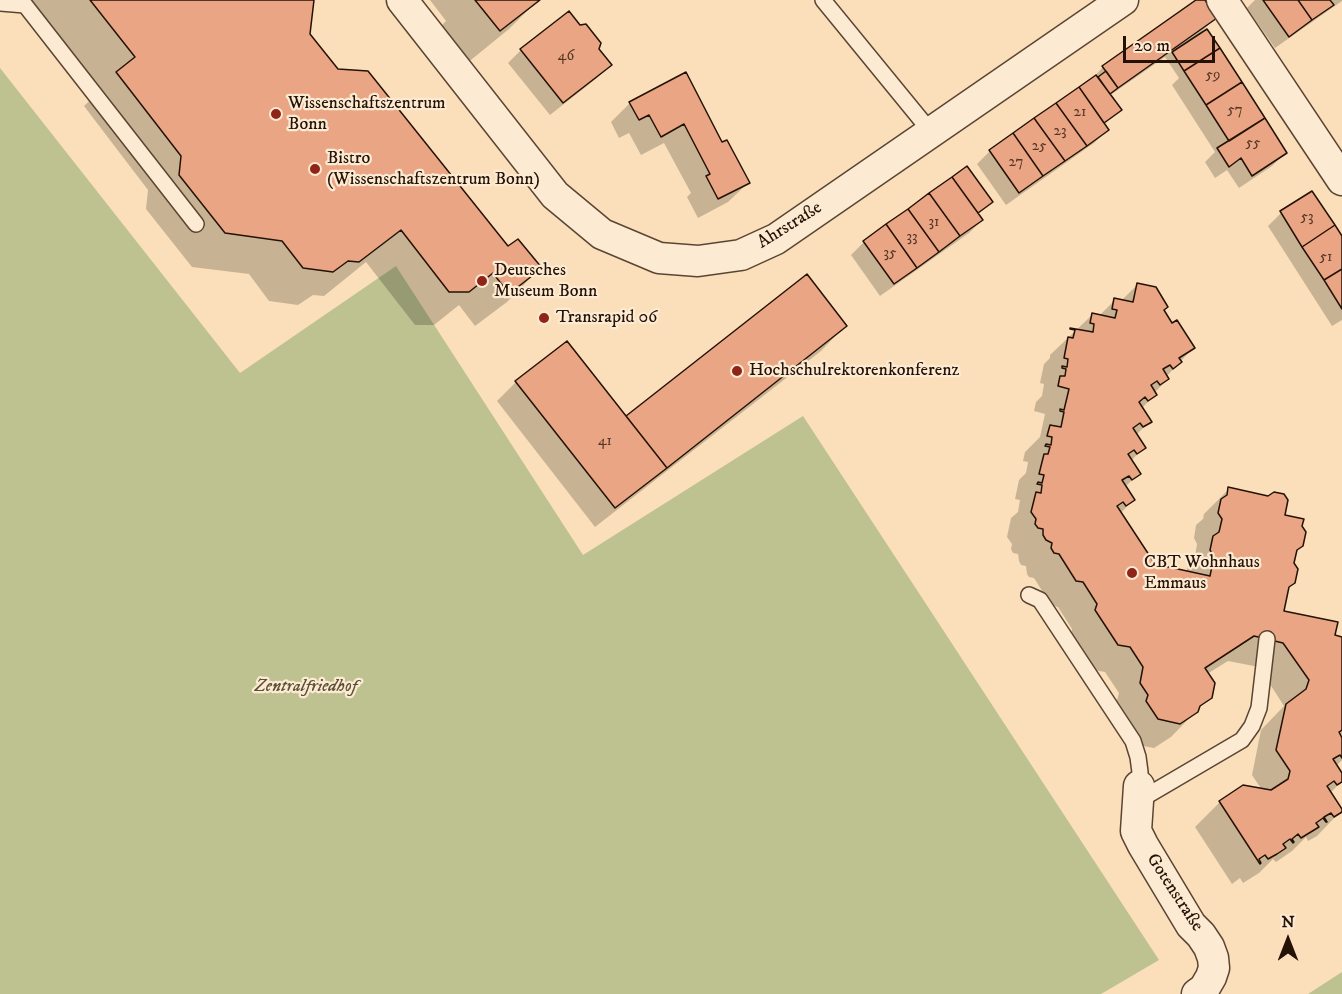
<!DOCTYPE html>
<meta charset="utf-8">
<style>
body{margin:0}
#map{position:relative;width:1342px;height:994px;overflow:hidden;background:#fadfba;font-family:"IM FELL DW Pica",serif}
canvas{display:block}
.north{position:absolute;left:1258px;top:910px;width:60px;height:60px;-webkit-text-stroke:4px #fcead2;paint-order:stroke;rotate:0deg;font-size:16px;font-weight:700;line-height:24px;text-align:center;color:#241206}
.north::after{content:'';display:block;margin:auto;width:21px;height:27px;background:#241206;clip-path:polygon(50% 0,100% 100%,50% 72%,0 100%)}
.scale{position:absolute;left:1123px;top:36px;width:92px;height:27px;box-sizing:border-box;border:3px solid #241206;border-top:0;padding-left:8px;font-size:18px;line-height:21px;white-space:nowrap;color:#241206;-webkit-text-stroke:4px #fcead2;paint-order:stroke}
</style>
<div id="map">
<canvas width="1342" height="994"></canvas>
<div class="north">N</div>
<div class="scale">20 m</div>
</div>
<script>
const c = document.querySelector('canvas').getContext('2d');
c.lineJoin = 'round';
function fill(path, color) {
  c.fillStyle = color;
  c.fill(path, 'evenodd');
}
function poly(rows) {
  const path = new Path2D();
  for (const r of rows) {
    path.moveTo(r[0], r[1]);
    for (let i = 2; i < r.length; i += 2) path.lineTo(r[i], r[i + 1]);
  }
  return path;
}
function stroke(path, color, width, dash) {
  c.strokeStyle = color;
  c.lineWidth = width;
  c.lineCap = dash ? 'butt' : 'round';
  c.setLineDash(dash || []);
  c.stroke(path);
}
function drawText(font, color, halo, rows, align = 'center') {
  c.font = font + ' "IM FELL DW Pica",serif';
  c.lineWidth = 4.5;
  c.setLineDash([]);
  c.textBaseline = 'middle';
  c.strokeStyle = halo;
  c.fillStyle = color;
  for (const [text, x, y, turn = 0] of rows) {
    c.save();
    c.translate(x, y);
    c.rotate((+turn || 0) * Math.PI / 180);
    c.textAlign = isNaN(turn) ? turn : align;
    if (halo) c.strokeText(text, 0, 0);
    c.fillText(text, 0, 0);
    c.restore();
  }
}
const green = poly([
 [0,68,240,373,396,266,583,555,803,416,1159,960,1101,994,0,994],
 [1342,972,1342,994,1308,994]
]);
const shadow = poly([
 [0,0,312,0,308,34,337,71,507,248,540,268,507,302,475,326,459,305,434,325,415,325,366,262,324,296,313,295,298,305,269,301,249,274,192,267,146,209,148,190,84,106,101,90,41,14,0,9],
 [430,0,538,0,509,29,466,64,438,29,446,21],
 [1199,0,1203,0,1215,18,1199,34,1285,153,1272,166,1239,188,1227,170,1215,178,1205,162,1215,152,1172,85,1179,78,1165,57,1109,96,1120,110,1103,124,1107,130,1094,143,1006,205,977,164,990,151,1090,81,1103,67],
 [1255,0,1342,0,1342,1,1275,48,1247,8],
 [521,50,598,50,610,65,597,78,550,115,508,63],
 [685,74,722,144,748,183,728,202,698,218,687,197,691,193,664,143,641,155,629,133,619,138,611,122,630,103],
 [967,168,991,202,977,214,982,220,969,233,880,296,851,255,864,242],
 [1312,193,1342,239,1342,320,1332,326,1268,226,1281,213],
 [1137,285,1163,311,1172,325,1193,348,1166,377,1168,379,1154,393,1155,395,1141,409,1150,421,1136,435,1144,447,1131,461,1139,473,1125,487,1133,500,1120,514,1154,566,1186,573,1189,562,1195,556,1197,544,1194,538,1196,525,1203,519,1204,514,1229,489,1283,516,1295,551,1282,612,1333,637,1342,638,1342,760,1336,766,1342,775,1342,781,1330,793,1341,811,1317,836,1308,841,1306,837,1292,851,1276,862,1273,859,1259,873,1243,883,1240,878,1232,884,1195,827,1220,802,1244,787,1262,790,1252,775,1261,730,1284,706,1259,667,1228,661,1207,674,1210,697,1171,737,1154,748,1133,744,1115,708,1119,693,1105,672,1093,670,1071,635,1072,629,1058,607,1051,605,1034,578,1029,577,1027,574,1026,566,1021,565,1019,561,1018,554,1013,553,1011,549,1012,544,1007,537,1011,518,1018,512,1020,500,1015,499,1019,480,1026,473,1028,462,1023,461,1025,452,1040,437,1045,414,1034,411,1036,402,1042,396,1044,384,1040,383,1044,364,1050,358,1050,355,1092,315,1099,316,1115,300,1121,301],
 [845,326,821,351,595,527,497,401,516,382,626,418]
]);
const building = poly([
 [90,0,314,0,310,34,338,69,368,71,508,246,518,239,542,268,509,294,493,273,469,292,449,292,401,230,359,262,348,261,333,272,303,268,282,241,225,233,179,175,181,156,116,72,135,57,90,0],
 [475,0,540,0,500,31,475,0],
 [1196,0,1205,0,1217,18,1118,88,1102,66,1196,0],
 [1263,0,1298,0,1312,20,1289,37,1263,0],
 [1298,0,1330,0,1334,5,1312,20,1298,0],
 [569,11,580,25,586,24,601,43,599,49,612,65,563,103,520,49,569,11],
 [1207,29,1220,48,1184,71,1172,52,1207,29],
 [1220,48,1242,82,1206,105,1184,71,1220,48],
 [1106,71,1118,88,1110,94,1098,77,1106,71],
 [686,72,722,142,727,140,750,183,718,199,706,176,710,174,684,124,661,137,649,115,639,120,629,102,686,72],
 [1096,75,1122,110,1104,123,1079,87,1096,75],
 [1242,82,1265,118,1229,141,1206,105,1242,82],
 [1079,87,1109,130,1087,146,1056,103,1079,87],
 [1056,103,1087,146,1065,161,1034,118,1056,103],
 [1034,118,1065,161,1043,176,1013,133,1034,118],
 [1265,118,1287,153,1252,176,1241,158,1229,167,1217,148,1265,118],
 [1013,133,1043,176,1019,193,989,150,1013,133],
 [967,166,993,202,978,213,952,177,967,166],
 [952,177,983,220,960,236,929,193,952,177],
 [1312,191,1335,225,1302,247,1280,211,1312,191],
 [929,193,960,236,939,252,908,209,929,193],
 [908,209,939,252,917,268,886,224,908,209],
 [886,224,917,268,894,284,863,241,886,224],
 [1335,225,1342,236,1342,269,1324,280,1302,247,1335,225],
 [1342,269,1342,309,1324,280,1342,269],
 [807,274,847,326,667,468,626,416,807,274],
 [1137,283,1156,287,1168,307,1164,310,1172,323,1177,320,1195,348,1179,358,1182,362,1173,369,1170,365,1163,369,1169,379,1160,385,1157,381,1151,385,1157,395,1148,401,1145,397,1139,402,1152,422,1143,427,1140,423,1133,428,1146,448,1137,454,1134,450,1128,454,1141,474,1132,480,1129,476,1122,480,1135,500,1126,506,1123,502,1117,506,1155,564,1210,576,1214,556,1210,550,1213,536,1219,532,1222,519,1218,513,1221,499,1227,495,1228,487,1268,496,1274,492,1284,494,1288,500,1285,515,1304,519,1302,526,1306,532,1303,546,1297,550,1294,563,1298,569,1295,583,1289,587,1284,611,1338,622,1335,635,1342,637,1342,730,1339,732,1342,738,1342,758,1340,755,1333,759,1342,773,1342,782,1337,785,1334,781,1327,786,1342,809,1342,812,1334,817,1331,813,1324,817,1327,822,1326,822,1323,818,1316,823,1319,827,1301,838,1298,834,1292,839,1294,842,1293,843,1290,839,1283,844,1286,848,1277,854,1268,859,1265,855,1259,859,1261,863,1260,864,1219,801,1243,785,1271,790,1288,779,1290,771,1276,750,1286,704,1306,689,1309,680,1283,643,1254,636,1205,668,1215,683,1212,698,1200,706,1198,712,1180,724,1158,719,1146,701,1148,695,1140,683,1143,667,1130,647,1118,645,1095,610,1097,604,1083,582,1076,581,1059,554,1054,553,1051,548,1052,543,1046,540,1043,535,1043,529,1038,528,1035,524,1036,519,1031,512,1036,492,1041,493,1042,485,1037,484,1038,482,1042,483,1044,475,1039,474,1044,454,1048,454,1050,447,1045,446,1046,444,1051,445,1052,437,1047,436,1050,425,1061,427,1064,412,1060,411,1060,409,1064,410,1069,389,1058,386,1060,376,1065,376,1066,369,1062,368,1062,366,1067,367,1068,359,1064,358,1068,337,1073,338,1075,330,1070,329,1070,328,1093,332,1094,324,1090,323,1092,313,1115,318,1117,310,1112,309,1114,298,1133,302,1137,283],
 [567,341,667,468,615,508,515,381,567,341]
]);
const lane = poly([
 [823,0,931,132],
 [0,3,25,5,196,224],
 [1029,595,1040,600,1133,741,1138,757,1140,772,1139,786],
 [1138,801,1242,740,1252,726,1259,708,1267,639]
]);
const street = poly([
 [402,0,555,195,602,234,659,258,698,261,741,255,776,239,1123,0],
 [1222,0,1342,180],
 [1139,786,1136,831,1143,845,1191,925,1201,935,1209,947,1213,958,1214,968,1211,977,1204,989,1197,994]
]);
const markers = [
 [276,114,6,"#8f2418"],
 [315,169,6,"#8f2418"],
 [482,281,6,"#8f2418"],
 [544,318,6,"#8f2418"],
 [737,371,6,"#8f2418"],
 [1132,573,6,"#8f2418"]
];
const numberNames = [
 ["46",566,57],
 ["59",1213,76],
 ["57",1235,111],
 ["21",1080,113],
 ["23",1060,132],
 ["55",1253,144],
 ["25",1039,147],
 ["27",1016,163],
 ["53",1307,218],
 ["31",934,223],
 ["33",912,238],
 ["35",890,254],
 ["51",1326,258],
 ["41",605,442]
];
const poiNames = [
 ["Wissenschaftszentrum",288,104],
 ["Bonn",288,125],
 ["Bistro",327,159],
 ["(Wissenschaftszentrum Bonn)",327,180],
 ["Deutsches",494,271],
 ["Museum Bonn",494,292],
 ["Transrapid 06",556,318],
 ["Hochschulrektorenkonferenz",749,371],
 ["CBT Wohnhaus",1144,563],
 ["Emmaus",1144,584]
];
const streetNames = [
 ["Ahrstraße",790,226,-32],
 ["Gotenstraße",1174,893,57]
];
const parkNames = [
 ["Zentralfriedhof",306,687]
];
fill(green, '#bdc290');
fill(shadow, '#0003');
fill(building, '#eaa585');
stroke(building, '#241206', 1.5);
stroke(lane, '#5a4533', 18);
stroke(street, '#5a4533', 33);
stroke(lane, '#fcead2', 15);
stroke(street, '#fcead2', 30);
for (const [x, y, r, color] of markers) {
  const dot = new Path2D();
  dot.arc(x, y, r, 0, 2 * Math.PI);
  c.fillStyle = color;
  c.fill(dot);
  stroke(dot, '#fcead2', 2);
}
drawText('15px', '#563726', null, numberNames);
drawText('18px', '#241206', '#fcead2', poiNames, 'left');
drawText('18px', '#241206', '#fcead2', streetNames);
drawText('italic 18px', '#5a5036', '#fcead2', parkNames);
</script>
